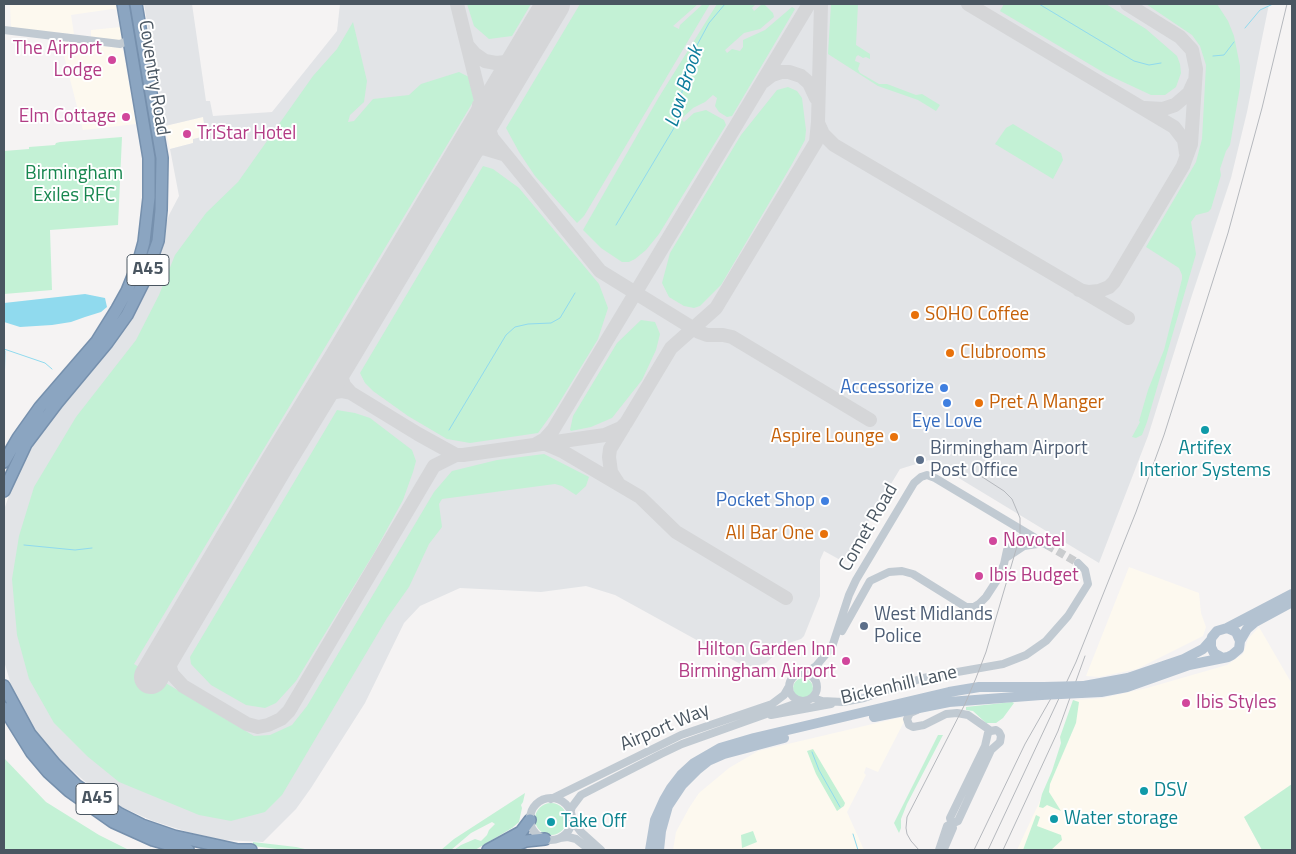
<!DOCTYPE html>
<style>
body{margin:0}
#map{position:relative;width:1296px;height:854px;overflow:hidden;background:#f5f3f3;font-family:"Titillium Web",sans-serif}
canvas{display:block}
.frame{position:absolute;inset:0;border:5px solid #4a5661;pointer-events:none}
</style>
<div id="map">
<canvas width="1296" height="854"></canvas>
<div class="frame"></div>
</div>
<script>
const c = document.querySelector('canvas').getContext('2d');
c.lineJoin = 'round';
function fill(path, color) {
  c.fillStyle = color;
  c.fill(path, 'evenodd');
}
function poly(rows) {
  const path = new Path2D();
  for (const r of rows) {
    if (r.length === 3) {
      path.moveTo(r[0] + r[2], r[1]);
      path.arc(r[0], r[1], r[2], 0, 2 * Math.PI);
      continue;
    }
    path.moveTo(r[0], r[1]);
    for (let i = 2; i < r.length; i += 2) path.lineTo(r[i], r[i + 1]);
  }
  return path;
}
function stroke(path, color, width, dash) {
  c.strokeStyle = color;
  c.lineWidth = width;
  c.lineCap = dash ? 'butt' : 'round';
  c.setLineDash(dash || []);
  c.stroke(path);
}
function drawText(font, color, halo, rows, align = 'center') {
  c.font = font + ' "Titillium Web",sans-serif';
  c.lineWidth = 4;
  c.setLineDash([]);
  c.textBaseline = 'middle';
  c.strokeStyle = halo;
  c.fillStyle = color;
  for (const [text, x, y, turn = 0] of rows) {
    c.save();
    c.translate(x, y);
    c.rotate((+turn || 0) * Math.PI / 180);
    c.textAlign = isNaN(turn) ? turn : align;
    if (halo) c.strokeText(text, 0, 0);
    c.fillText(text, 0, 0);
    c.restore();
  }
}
const commercial = poly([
 [10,4,117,4,118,10,112,9,71,15,74,34,11,29],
 [121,27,123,39,122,41,91,37,91,30],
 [60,40,119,48,123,50,136,124,83,130],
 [203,117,206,136,193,143,170,149,165,126],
 [1129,567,1199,593,1201,613,1206,627,1203,636,1137,669,1099,677,1086,676],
 [1259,627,1292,684,1292,784,1244,817,1262,850,1017,850,1075,726,1075,700,1103,698,1147,688,1227,665,1243,654,1248,639],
 [898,718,906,718,878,772,866,767,864,773,866,775,847,812,864,850,673,850,676,832,689,808,699,793,729,768,758,751]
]);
const airport = poly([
 [144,4,192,4,206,101,210,101,213,116,272,112,337,31,340,4,1269,4,1247,112,1231,178,1192,295,1148,436,1099,563,929,460,900,469,844,562,824,551,820,560,820,596,804,636,801,639,786,644,766,663,756,666,746,667,733,660,615,595,586,586,541,592,460,588,420,606,404,623,365,703,311,788,296,809,263,842,223,840,188,832,153,821,117,805,89,785,51,752,31,727,14,695,4,661,4,510,15,478,40,433,145,286,169,215,179,196,170,149,193,143,193,139,206,136,203,117,165,126]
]);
const green = poly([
 [467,4,531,4,512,36,489,39,474,26],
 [580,4,698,4,673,26,679,29,680,25,703,4,710,4,584,216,577,223,535,176,519,152,506,128],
 [717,4,756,4,752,8,754,11,761,5,765,5,773,13,774,17,760,29,744,33,725,50,727,53,732,49,740,51,743,47,743,40,765,30,792,7,795,9,732,116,727,117,719,112,715,106,717,98,713,95,705,102,693,108,681,119,684,122,694,113,706,110,724,120,726,125,659,234,646,250,635,259,629,262,622,262,601,248,583,230,659,97],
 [831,4,858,4,856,45,870,54,870,59,866,57,863,58,858,55,856,57,855,61,860,63,858,69,860,73,879,84,887,84,916,95,922,94,940,105,936,111,918,100,878,86,828,54],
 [1004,4,1106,4,1146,29,1177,56,1180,64,1181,73,1176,87,1165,95,1151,95,1106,74,1000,11],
 [1146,4,1217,4,1228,21,1234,36,1240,66,1240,87,1230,145,1226,151,1220,169,1221,175,1211,209,1208,212,1196,215,1191,222,1196,254,1147,422,1142,435,1136,438,1132,437,1140,422,1139,421,1148,390,1164,350,1182,279,1182,275,1179,268,1146,247,1196,162,1202,139,1206,65,1200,46,1192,35],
 [353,22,367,81,364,102,350,115,348,122,354,121,373,99,409,95,421,84,459,72,469,77,478,89,476,97,134,664,254,736,270,735,292,725,307,706,434,492,452,471,497,460,544,454,589,477,586,486,576,495,562,486,555,484,442,499,439,504,442,527,429,544,409,587,387,618,282,795,265,812,231,821,199,815,119,782,87,756,54,723,29,679,17,635,12,579,19,536,34,487,76,417,136,340,159,295,175,255,206,213,238,182,313,76,337,49],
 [788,87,797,91,802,98,806,130,805,140,792,164,721,285,700,306,694,308,684,306,669,297,662,283,670,253,741,135,777,90],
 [1013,124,1061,153,1063,160,1053,179,995,144,1006,128],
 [122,137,118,225,50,230,52,290,4,294,4,151,29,149,29,147,55,145,56,143,60,142],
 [483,166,493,169,519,188,599,284,608,308,598,339,556,408,538,433,470,443,447,439,408,416,373,391,365,383,360,373],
 [641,320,655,322,660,334,656,350,642,380,612,418,591,427,571,431,570,430,573,416,617,343],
 [337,410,355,413,370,418,412,450,416,461,413,472,403,500,374,553,296,681,276,703,265,708,246,705,211,685,191,664,190,657],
 [803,688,10],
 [1073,700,1079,702,1076,723,1050,784,1049,792,1061,811,1047,805,1043,808,1039,807,1042,794,1052,771,1061,743,1060,737],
 [1012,702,1014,703,1003,718,996,723,986,723,973,711,966,710,966,707],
 [938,735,943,735,907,804,901,819,901,828,899,833,894,823],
 [813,749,845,803,844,806,837,811,816,774,807,751],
 [4,758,46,802,99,835,129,850,4,850],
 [1292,784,1292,850,1262,850,1244,817],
 [525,793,523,802,521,805,522,808,519,822,512,828,475,850,454,850,461,845,475,839,481,841,487,835,489,830,495,824,492,822,471,833,451,850,441,850,454,839],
 [551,819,16],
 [1036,815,1040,817,1037,826,1061,835,1062,840,1051,850,1023,850],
 [753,831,757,842,742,848,741,835],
 [253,842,296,847,309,850,285,850,253,846]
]);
const water = poly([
 [85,294,105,298,107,307,101,312,85,317,71,322,52,325,20,327,4,322,4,303]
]);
const stream = poly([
 [1039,4,1134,61,1149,65,1161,63],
 [1245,28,1260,10,1273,4],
 [1213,56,1224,55,1234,42],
 [616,225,674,128,689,60,709,23,725,4],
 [4,349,45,363,52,369],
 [4,390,5,351],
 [449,430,506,335,515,327,528,324,551,323,560,318,575,293],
 [24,545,75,550,92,548],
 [812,752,819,770,840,807],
 [853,834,858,850]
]);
const taxiway = poly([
 [457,4,485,117,492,138,600,271,699,332,707,335,723,335,732,337,870,420],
 [968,4,1174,127,1184,140,1186,153],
 [468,46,475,54,485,61,496,63,506,62,523,55],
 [763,82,772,75,781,72,789,72,801,76,809,83,816,98],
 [1145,108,1163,109,1175,105,1189,93,1194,82],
 [818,123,823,134,834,145,1128,318],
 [470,142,477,122,479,105],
 [460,160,466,154,483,148,503,154],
 [1079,290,1089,292,1099,291,1109,287,1114,282,1183,166,1191,144,1196,69,1192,50,1180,37,1127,4],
 [341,359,341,376,344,385,351,393,418,434,456,455,463,455,605,435,621,428,626,423,671,348,716,308,816,142,818,122,821,4],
 [312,407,321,398,330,393,341,391,351,393],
 [536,444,545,439,553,430,809,4],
 [546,444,562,451,640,497,676,532,786,598],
 [618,483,611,472,609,457,610,449,624,426],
 [173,642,168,660,172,674,183,686,247,724,258,727,268,725,281,719,289,711,434,466,456,455]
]);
const runway = poly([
 [151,677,278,462,341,359,553,4]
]);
const minorTunnel = poly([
 [1047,545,1078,563]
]);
const minor = poly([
 [4,30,120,44,125,42,129,37],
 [1006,558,1024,546,1044,543],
 [842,631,870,581,889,572,902,571,913,574,966,607,974,607,979,604,986,597,999,577,1004,564,1007,550,1012,543,1020,538,1033,537],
 [831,650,849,595,856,580,914,483,921,477,927,475,935,478,1047,545],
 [803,687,14],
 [805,673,816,666,832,647],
 [813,698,822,701,843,702,864,698,923,678,1003,664,1026,655,1046,641,1068,616,1088,584,1085,570,1078,563],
 [917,710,910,713,907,719,909,725,913,727,924,725,946,714,957,713,968,715,991,731,996,730,999,732,1001,736,1000,742,991,750,958,821,947,826,939,850],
 [771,715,831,704],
 [551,819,21],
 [551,799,681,735,772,704,784,695,788,688],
 [570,813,572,807,581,795,661,754,682,744,800,702],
 [571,819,581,832,601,850],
 [560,838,568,837,576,839,590,850],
 [944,849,953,828,950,818,985,746,988,733,991,731]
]);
const major = poly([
 [1227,628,1292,594],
 [1240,641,1247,629,1255,622,1292,602],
 [1084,686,1128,678,1184,659,1203,649,1211,640],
 [1081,693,1101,692,1127,687,1189,665,1228,657,1232,655,1239,649,1240,641,1236,632,1227,628,1217,631,1212,637,1211,640,1211,647,1214,653,1223,658],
 [874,717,949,702,1041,695],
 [650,850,655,820,664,800,671,788,681,775,694,763,720,748,754,738,949,692,979,687,1044,687],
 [659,850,661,831,668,806,682,785,698,769,708,761,724,754,784,738]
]);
const highway = poly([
 [4,462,18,438,40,407,97,341,117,309,127,291,138,264,144,242,149,198,149,158,123,4],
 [4,491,26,444,57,403,107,343,127,315,143,283,158,241,161,210,162,158,136,4],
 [4,686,30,734,55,764,76,785,120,814,142,825,174,836,238,850],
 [4,708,32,753,48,772,69,791,113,822,153,840,188,850],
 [236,850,251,850],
 [488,850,521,832,530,820],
 [504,850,526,841,545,839]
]);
const rail = poly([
 [919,850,911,841,907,834,906,828,907,817,965,704,976,678,986,652,1020,536,1020,518,1012,499,1004,491,973,471],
 [974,850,1025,744,1058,686],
 [988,850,1076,662,1136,512,1164,435,1228,233,1262,108,1287,4],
 [1003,850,1058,731,1085,656]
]);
const majorBridge = poly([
 [1044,687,1084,686],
 [1041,695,1081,693]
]);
const markers = [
 [112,60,5,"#d1479c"],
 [126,117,5,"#d1479c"],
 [187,134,5,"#d1479c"],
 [915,315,5,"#e8710a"],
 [950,353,5,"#e8710a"],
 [944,388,5,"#3f7fe0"],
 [947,403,5,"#3f7fe0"],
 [979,403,5,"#e8710a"],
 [1205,430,5,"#0f9aa8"],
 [894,437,5,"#e8710a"],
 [920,460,5,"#5c6f8a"],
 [825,501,5,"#3f7fe0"],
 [824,534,5,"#e8710a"],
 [993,541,5,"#d1479c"],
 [979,576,5,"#d1479c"],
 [864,626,5,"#5c6f8a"],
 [846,661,5,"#d1479c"],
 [1186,703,5,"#d1479c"],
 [1144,791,5,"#0f9aa8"],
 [1054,819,5,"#0f9aa8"],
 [551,822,5,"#0f9aa8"]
];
const shields = [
 [148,270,42],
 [97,799,42]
];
const shieldNames = [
 ["A45",148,270],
 ["A45",97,799]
];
const hotelNames = [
 ["The Airport",102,49,"right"],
 ["Lodge",102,71,"right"],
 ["Elm Cottage",116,117,"right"],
 ["TriStar Hotel",197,134],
 ["Novotel",1003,541],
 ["Ibis Budget",989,576],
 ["Hilton Garden Inn",836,650,"right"],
 ["Birmingham Airport",836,672,"right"],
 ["Ibis Styles",1196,703]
];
const streetNames = [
 ["Coventry Road",153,78,81],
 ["Comet Road",869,528,-60],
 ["Bickenhill Lane",899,686,-13],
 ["Airport Way",665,728,-23]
];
const parkNames = [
 ["Birmingham",74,174],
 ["Exiles RFC",74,196]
];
const foodNames = [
 ["SOHO Coffee",925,315],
 ["Clubrooms",960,353],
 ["Pret A Manger",989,403],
 ["Aspire Lounge",884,437,"right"],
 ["All Bar One",814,534,"right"]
];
const shopNames = [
 ["Accessorize",934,388],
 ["Eye Love",947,422,"center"],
 ["Pocket Shop",815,501]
];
const serviceNames = [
 ["Birmingham Airport",930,449],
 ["Post Office",930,471],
 ["West Midlands",874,615],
 ["Police",874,637]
];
const cultureNames = [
 ["Artifex",1205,449,"center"],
 ["Interior Systems",1205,471,"center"],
 ["DSV",1154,791],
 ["Water storage",1064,819],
 ["Take Off",561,822]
];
const waterNames = [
 ["Low Brook",685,87,-72]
];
fill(commercial, '#fdf9ef');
fill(airport, '#e2e4e7');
fill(green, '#c3f1d5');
fill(water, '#90daee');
stroke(stream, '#90daee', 1);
stroke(taxiway, '#d5d6d8', 14);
stroke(runway, '#d5d6d8', 34);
stroke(minorTunnel, '#caccce', 8, [8, 4]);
stroke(highway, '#7690ad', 14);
stroke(minor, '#c1cad2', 8);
stroke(major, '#b3c2d1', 10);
stroke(highway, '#8ba5c1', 11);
stroke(rail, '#b5b8bd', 1);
stroke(majorBridge, '#b3c2d1', 10);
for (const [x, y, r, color] of markers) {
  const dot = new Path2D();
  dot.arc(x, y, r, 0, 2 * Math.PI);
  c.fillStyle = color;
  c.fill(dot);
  stroke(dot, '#fff', 2);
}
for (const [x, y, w] of shields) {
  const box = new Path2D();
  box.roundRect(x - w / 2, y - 15.5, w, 31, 4);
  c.fillStyle = '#fff';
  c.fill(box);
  stroke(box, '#4a5661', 1);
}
drawText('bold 18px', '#4a5661', null, shieldNames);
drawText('19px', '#b23c85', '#fff', hotelNames, 'left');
drawText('19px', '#4a5661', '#fff', streetNames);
drawText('19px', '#17864f', '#fff', parkNames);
drawText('19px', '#c56008', '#fff', foodNames, 'left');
drawText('19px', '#366cbe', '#fff', shopNames, 'right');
drawText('19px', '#4e5e75', '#fff', serviceNames, 'left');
drawText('19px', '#0d838f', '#fff', cultureNames, 'left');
drawText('italic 20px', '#0c7c9b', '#fff', waterNames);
</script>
